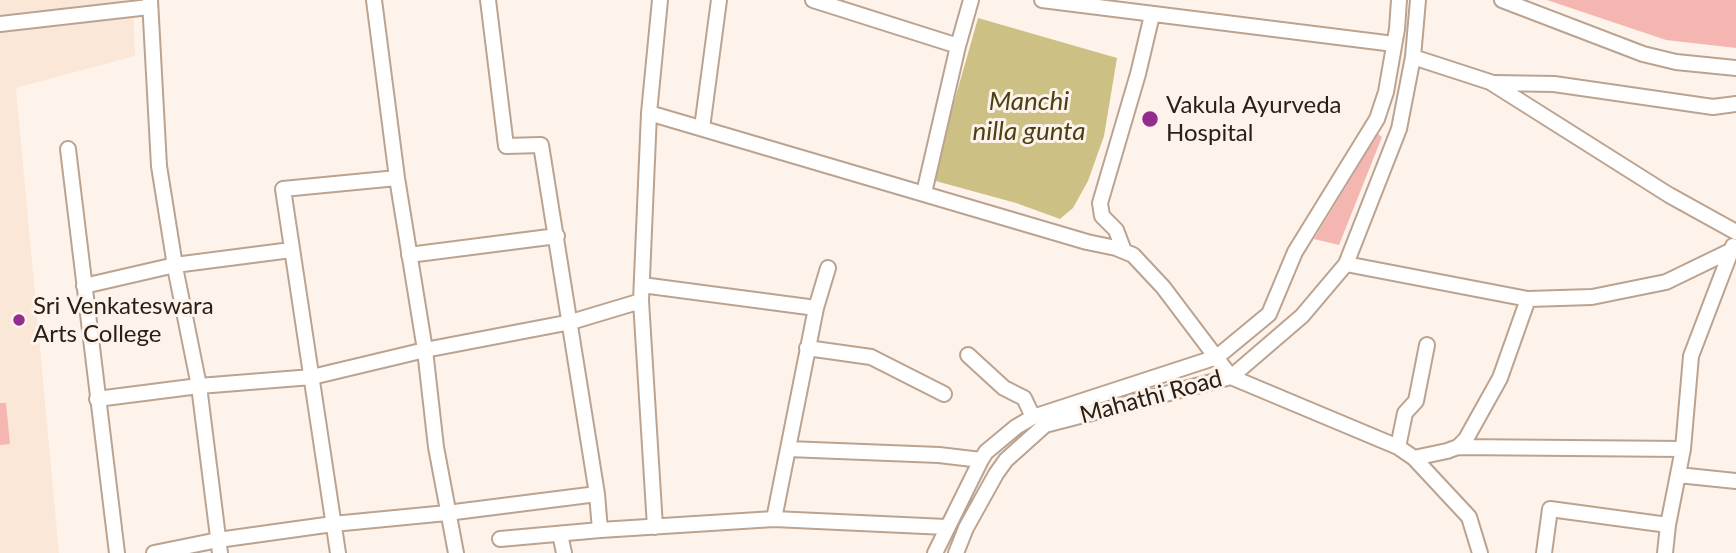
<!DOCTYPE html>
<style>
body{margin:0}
canvas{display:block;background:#fdf3eb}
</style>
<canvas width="1736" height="553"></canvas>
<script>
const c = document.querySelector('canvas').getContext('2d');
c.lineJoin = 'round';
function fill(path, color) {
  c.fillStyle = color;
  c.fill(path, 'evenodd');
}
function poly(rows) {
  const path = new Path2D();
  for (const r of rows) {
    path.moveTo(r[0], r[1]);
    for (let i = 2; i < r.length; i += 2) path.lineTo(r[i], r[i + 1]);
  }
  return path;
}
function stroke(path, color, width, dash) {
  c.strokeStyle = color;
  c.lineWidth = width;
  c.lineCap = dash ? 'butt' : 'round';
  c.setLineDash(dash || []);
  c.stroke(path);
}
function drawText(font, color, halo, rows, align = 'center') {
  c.font = font + ' Lato,sans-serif';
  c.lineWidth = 6;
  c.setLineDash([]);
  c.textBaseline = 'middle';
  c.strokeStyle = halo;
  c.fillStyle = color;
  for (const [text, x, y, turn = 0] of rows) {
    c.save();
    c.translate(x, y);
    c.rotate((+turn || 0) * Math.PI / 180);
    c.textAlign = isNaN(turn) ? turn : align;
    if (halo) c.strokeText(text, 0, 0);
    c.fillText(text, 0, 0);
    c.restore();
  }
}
const built = poly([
 [0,0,133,0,135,56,16,88,59,553,0,553]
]);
const green = poly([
 [1547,0,1736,0,1736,48,1666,40],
 [1378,134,1382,137,1339,245,1314,239],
 [0,403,6,403,10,444,0,445]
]);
const water = poly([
 [978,18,1117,58,1104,136,1088,181,1073,208,1060,219,1016,203,932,180]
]);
const minor = poly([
 [150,0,159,166,176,272,199,386,220,553],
 [374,0,397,178,425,350,436,447,456,553],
 [488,0,506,146,541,145,597,494,600,530],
 [813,0,958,46],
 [1042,0,1394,44],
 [1502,0,1643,54,1676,62,1736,68],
 [0,24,149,7],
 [1413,57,1490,82,1669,195,1736,232],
 [1494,83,1554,84,1713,107,1736,104],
 [649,113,1087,242,1116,248,1133,255,1163,287,1231,377,1398,447,1414,458,1469,517,1480,553],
 [702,128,719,0],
 [68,149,117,553],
 [924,193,958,46,971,0],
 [1124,251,1116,230,1102,216,1100,203,1138,74,1152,15],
 [409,255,557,236],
 [1346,264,1528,299],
 [642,285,816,308,828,268],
 [84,286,175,265,291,250],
 [807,348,871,357,944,394],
 [968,355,1004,388,1024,398,1033,417],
 [97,399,199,386,312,377,425,350,571,322,641,301],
 [1398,447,1405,413,1416,401,1427,345],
 [1458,447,1683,449],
 [788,449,939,455,981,460],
 [1414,458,1447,451,1458,447,1466,439,1500,378,1528,299,1592,297,1666,282,1732,250],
 [1678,475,1736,481],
 [774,519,816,308],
 [655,527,641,301,649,113,660,0],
 [560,534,564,553],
 [500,539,600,530,774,519,946,527],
 [154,553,218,540,333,524,447,513,597,494],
 [338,553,283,189,397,178],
 [935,553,981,460,986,452,1016,427,1033,417,1217,357,1269,314,1295,252,1377,119,1386,92,1397,29,1399,0],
 [956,553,966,528,996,474,1006,460,1045,425,1231,377,1302,316,1346,264,1399,129,1413,57,1418,0],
 [1544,553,1550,509,1668,525],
 [1665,553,1668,525,1683,449,1691,356,1733,246]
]);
const markers = [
 [1150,119,9,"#942b8e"],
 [19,320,7,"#942b8e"]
];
const poiNames = [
 ["Vakula Ayurveda",1166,105],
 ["Hospital",1166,133],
 ["Sri Venkateswara",33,306],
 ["Arts College",33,334]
];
const streetNames = [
 ["Mahathi Road",1151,397,-15]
];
const waterNames = [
 ["Manchi",1029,102],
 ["nilla gunta",1029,132]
];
fill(built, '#fbe7d8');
fill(green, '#f5b6b1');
fill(water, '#cdc085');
stroke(minor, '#bba390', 18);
stroke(minor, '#fff', 14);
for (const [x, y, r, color] of markers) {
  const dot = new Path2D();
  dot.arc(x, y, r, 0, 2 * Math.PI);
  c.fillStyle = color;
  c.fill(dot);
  stroke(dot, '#fdf3eb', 2.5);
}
drawText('24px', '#292019', '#fdf3eb', poiNames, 'left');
drawText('24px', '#292019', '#fdf3eb', streetNames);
drawText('italic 26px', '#4b4113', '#fdf3eb', waterNames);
</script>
